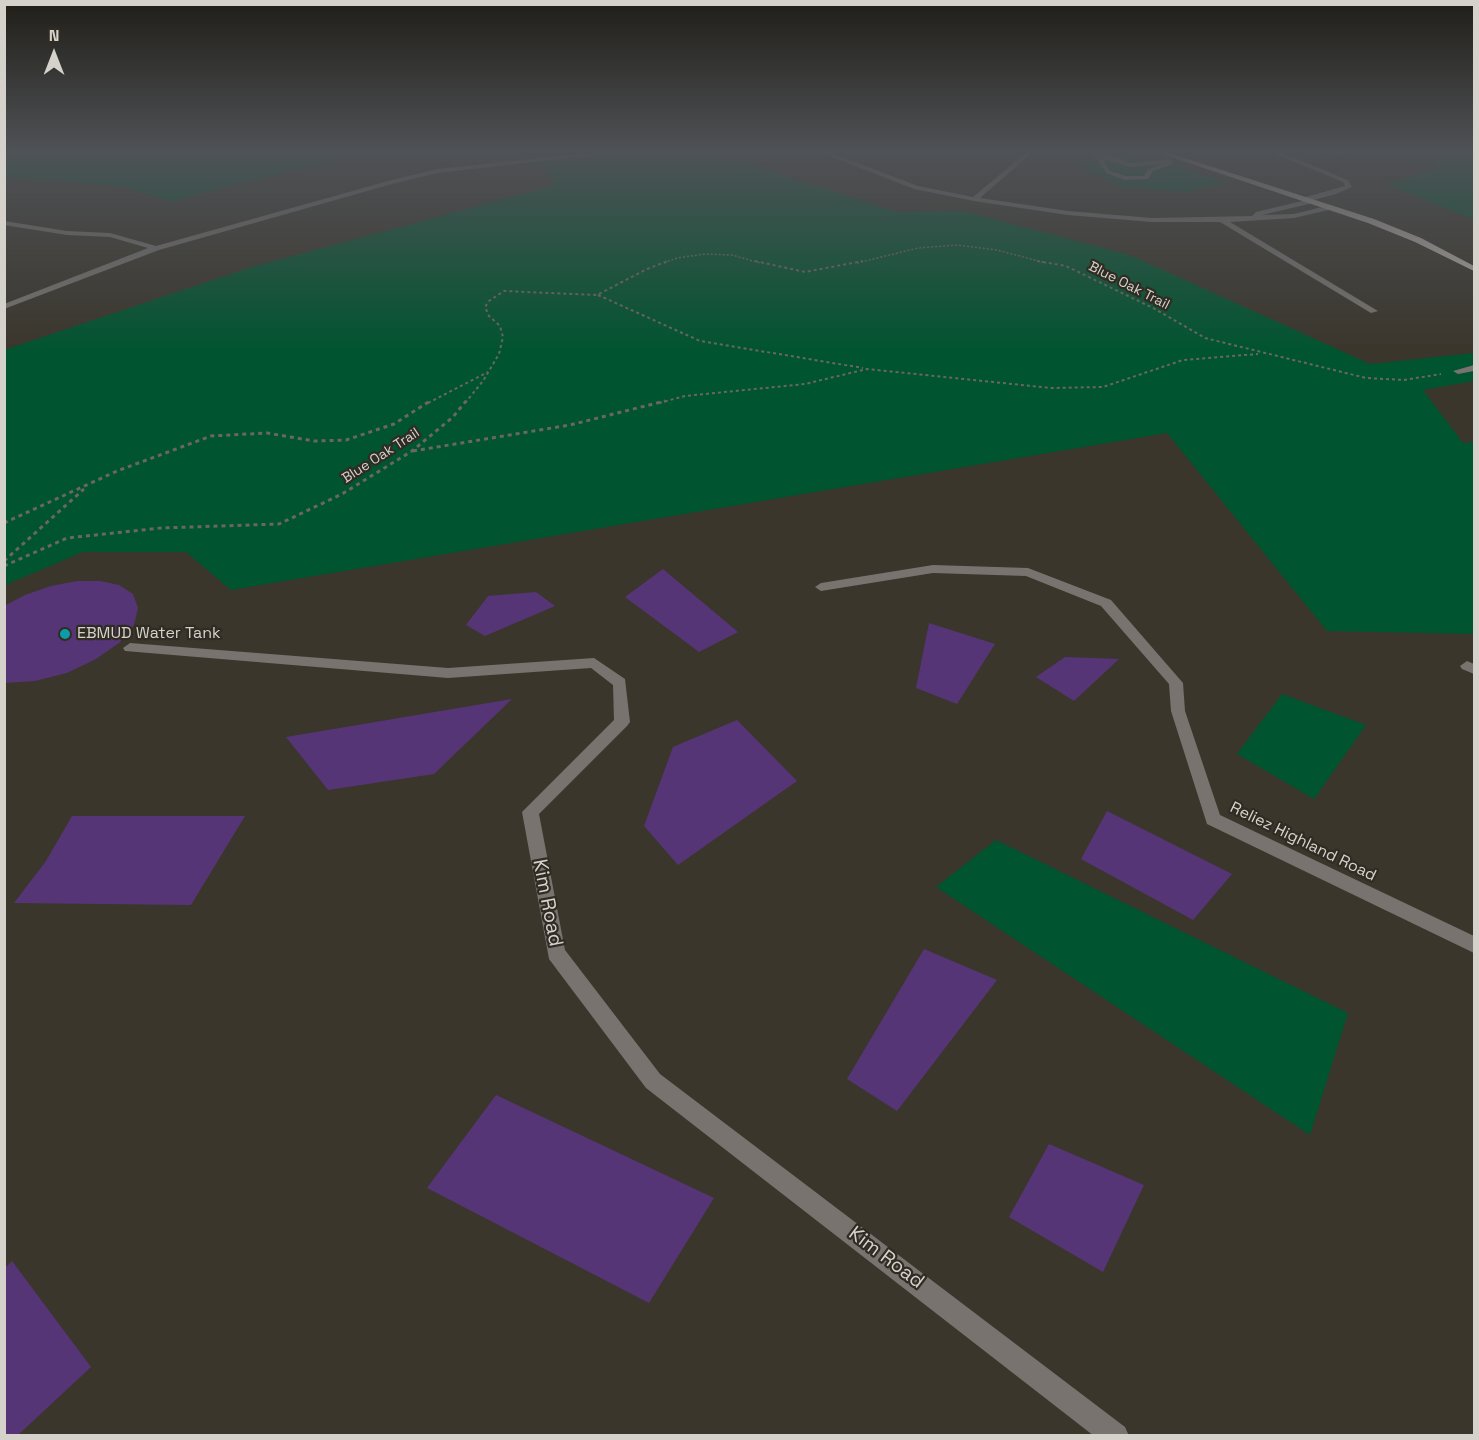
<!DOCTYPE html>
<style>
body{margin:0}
#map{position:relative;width:1479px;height:1440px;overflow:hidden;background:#3a362c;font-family:"Space Grotesk",sans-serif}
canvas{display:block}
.frame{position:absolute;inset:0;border:6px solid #d5d2cc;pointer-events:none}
.north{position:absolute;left:24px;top:24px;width:60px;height:60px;-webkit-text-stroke:4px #302c23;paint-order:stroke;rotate:0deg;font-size:16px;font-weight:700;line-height:24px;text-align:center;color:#d5d2cc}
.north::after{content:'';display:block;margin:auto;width:21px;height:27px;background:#d5d2cc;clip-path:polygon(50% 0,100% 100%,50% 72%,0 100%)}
</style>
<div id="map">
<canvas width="1479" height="1440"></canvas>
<div class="frame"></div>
<div class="north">N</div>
</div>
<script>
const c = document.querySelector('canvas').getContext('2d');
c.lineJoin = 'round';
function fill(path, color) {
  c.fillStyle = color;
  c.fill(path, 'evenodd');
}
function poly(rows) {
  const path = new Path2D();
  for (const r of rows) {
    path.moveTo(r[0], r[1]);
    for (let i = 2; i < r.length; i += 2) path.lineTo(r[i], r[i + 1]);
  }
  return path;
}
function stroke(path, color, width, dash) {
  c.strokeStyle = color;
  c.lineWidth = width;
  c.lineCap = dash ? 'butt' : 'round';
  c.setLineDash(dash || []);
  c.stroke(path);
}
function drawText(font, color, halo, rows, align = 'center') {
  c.font = font + ' "Space Grotesk",sans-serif';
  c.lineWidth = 4.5;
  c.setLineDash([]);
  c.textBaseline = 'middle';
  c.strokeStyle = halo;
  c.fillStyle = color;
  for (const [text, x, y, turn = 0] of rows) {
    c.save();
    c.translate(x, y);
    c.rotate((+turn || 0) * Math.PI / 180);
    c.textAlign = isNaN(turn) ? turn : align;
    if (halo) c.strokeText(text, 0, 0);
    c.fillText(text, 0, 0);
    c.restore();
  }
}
const green = poly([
 [5,151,369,151,171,201,122,186,5,177],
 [626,151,711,151,897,212,963,211,1130,255,1370,364,1474,353,1474,381,1423,390,1463,443,1474,442,1474,634,1327,631,1167,433,231,590,186,552,83,552,5,585,4,350,252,267,556,185,538,160],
 [1075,151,1131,151,1225,182,1188,192,1122,187,1085,169,1087,159],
 [1429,151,1474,151,1474,219,1387,185,1437,168],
 [1282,694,1366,725,1314,799,1237,754],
 [996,840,1348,1013,1310,1135,936,887]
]);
const building = poly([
 [663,569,738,632,699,652,625,597],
 [77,581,100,581,119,585,133,594,138,608,134,625,119,643,96,659,67,673,35,681,4,683,4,606,25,595,51,586],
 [536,592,555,606,485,636,466,625,488,596],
 [929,623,995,644,957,704,916,688],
 [1065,657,1119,659,1074,701,1036,677],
 [512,699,434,774,328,790,286,737],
 [737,720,797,781,678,865,644,826,673,747],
 [1107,811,1232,874,1193,920,1081,859],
 [72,816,245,816,191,905,14,903,46,861],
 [924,949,997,980,897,1111,847,1079],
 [496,1095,714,1198,649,1303,427,1188],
 [1049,1144,1144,1185,1103,1272,1009,1217],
 [12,1261,91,1367,17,1436,4,1436,4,1269]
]);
const pathFar2 = poly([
 [664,263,677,258,705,254,732,255,760,263],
 [857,263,918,248,957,245,997,250,1046,263]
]);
const pathFar1 = poly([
 [755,261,805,272,863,261],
 [1037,261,1066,266,1153,308,1205,338,1366,378,1404,380,1441,374],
 [598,295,700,341,863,368],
 [428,403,488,372],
 [465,403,483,381,499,354,503,337,500,326,489,316,485,307,489,301,504,291,597,295,647,269,668,261],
 [659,403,685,396,805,384,867,369,1051,388,1103,387,1183,360,1258,354]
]);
const path = poly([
 [413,451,570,425,665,401],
 [4,523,117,471,211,436,267,433,314,441,346,440,394,424,430,401],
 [4,561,84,489],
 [4,566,67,538,161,528,279,524,342,494,412,451,453,417,466,401]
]);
const minor = poly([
 [606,151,629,151,437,173,392,184,159,250,4,309,4,304,148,248,110,237,67,235,4,225,4,221,67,231,110,233,156,246,388,181,437,169,606,151],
 [817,151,826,151,918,186,973,197,1028,151,1034,151,980,198,1068,211,1152,218,1252,216,1256,212,1302,201,1302,198,1345,186,1343,182,1268,151,1277,151,1348,180,1352,187,1336,194,1313,200,1313,203,1262,215,1294,214,1330,205,1333,209,1294,218,1230,222,1378,311,1371,313,1220,222,1152,222,1068,215,974,201,914,189,817,151],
 [1092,151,1098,151,1130,163,1170,159,1173,161,1171,165,1153,171,1148,179,1125,180,1106,173,1092,151],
 [1103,159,1130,167,1163,164,1148,169,1144,176,1126,176,1110,171,1103,159],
 [1316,151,1337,152,1355,151,1337,156,1316,151],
 [1474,365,1474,371,1458,374,1453,371,1474,365],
 [933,565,1028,568,1111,600,1183,683,1185,711,1220,815,1474,936,1474,953,1207,824,1171,711,1169,684,1101,606,1026,576,933,573,821,591,815,587,821,583,933,565],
 [130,643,448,668,594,658,625,679,630,722,627,726,539,814,565,950,660,1074,1125,1427,1129,1436,1094,1436,646,1088,549,959,522,812,614,720,613,685,591,668,448,678,125,651,123,648,130,643],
 [1467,661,1474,664,1474,674,1462,669,1460,666,1467,661]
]);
const major = poly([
 [1153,151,1163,151,1374,219,1421,238,1474,266,1474,271,1415,242,1368,223,1153,151]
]);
const markers = [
 [65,634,6,"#0f9aa8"]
];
const farStreetnames = [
 ["Blue Oak Trail",1129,286,27],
 ["Blue Oak Trail",381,456,-33]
];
const poiNames = [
 ["EBMUD Water Tank",77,634]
];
const streetNames = [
 ["Reliez Highland Road",1303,842,26]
];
const nearStreetnames = [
 ["Kim Road",547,903,79],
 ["Kim Road",886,1258,37]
];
fill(green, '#005430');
fill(building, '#563576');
stroke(pathFar2, '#6b675e', 1.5, [2, 2]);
stroke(pathFar1, '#6b675e', 2, [3, 3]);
stroke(path, '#6b675e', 3, [4, 4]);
fill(minor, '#78736f');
fill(major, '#b8aea7');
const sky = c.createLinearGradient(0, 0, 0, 353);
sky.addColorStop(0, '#201e18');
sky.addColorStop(0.43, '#4f5256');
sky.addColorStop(1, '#4f525600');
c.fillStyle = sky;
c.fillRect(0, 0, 1479, 353);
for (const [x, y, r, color] of markers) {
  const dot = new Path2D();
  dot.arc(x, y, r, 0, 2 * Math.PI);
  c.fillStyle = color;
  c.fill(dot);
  stroke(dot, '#302c23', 2);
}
drawText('14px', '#d5d2cc', '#302c23', farStreetnames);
drawText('16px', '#d5d2cc', '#302c23', poiNames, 'left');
drawText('16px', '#d5d2cc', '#302c23', streetNames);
drawText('20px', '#d5d2cc', '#302c23', nearStreetnames);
</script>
